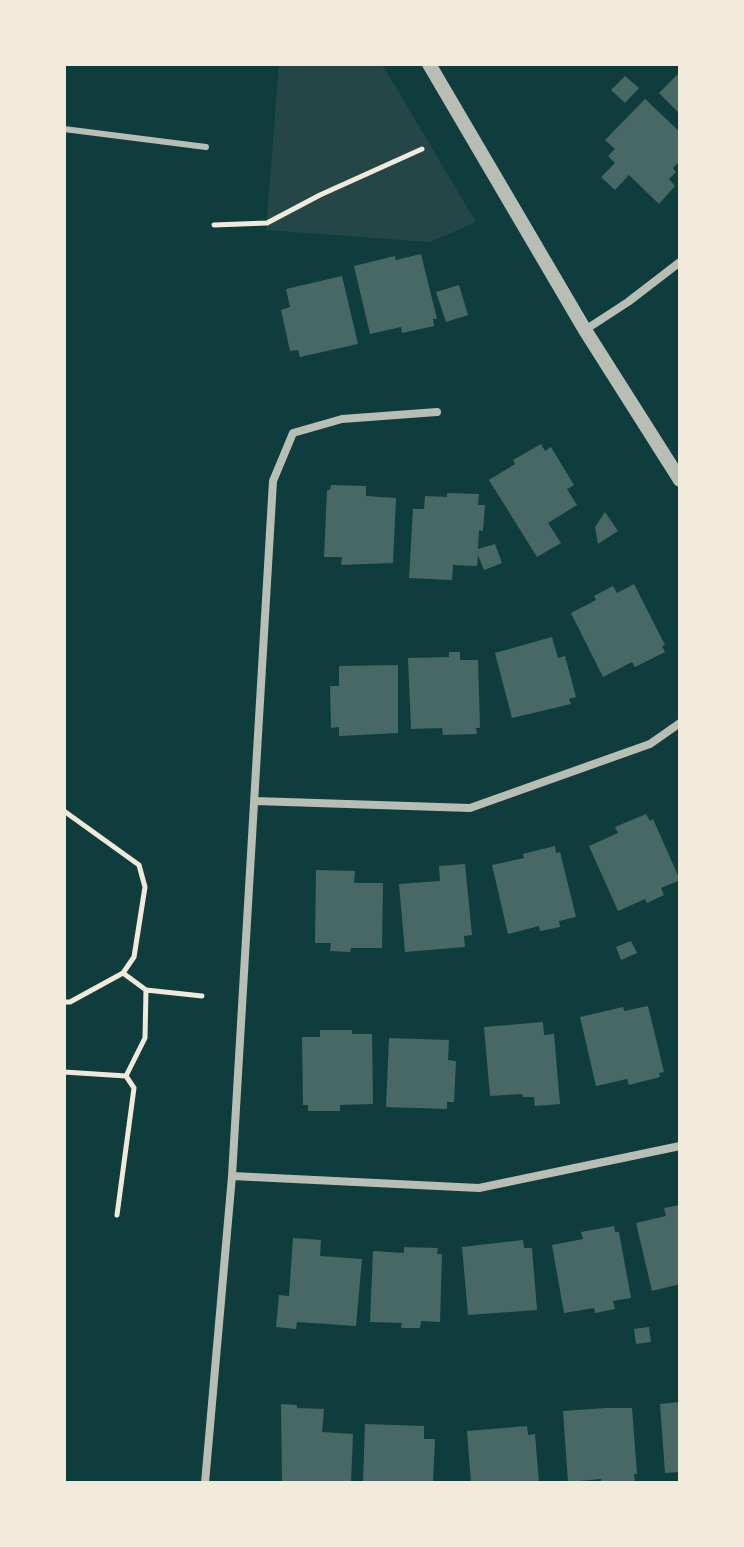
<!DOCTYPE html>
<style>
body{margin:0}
#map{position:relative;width:744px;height:1547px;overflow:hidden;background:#0f3d3e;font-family:Quicksand,sans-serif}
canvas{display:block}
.frame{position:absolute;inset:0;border:66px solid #f1e9da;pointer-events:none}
</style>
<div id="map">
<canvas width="744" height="1547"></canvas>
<div class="frame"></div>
</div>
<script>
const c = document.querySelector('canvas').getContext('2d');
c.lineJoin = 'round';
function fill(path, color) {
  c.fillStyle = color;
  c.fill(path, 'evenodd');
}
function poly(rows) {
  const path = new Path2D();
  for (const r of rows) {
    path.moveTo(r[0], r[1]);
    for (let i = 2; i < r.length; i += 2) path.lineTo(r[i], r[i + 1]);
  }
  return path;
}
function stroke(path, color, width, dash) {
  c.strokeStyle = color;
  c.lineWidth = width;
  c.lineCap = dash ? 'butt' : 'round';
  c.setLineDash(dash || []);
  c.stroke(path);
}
const green = poly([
 [279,64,382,64,476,222,430,242,266,230]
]);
const building = poly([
 [680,72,680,114,659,93],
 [625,76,639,88,625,103,611,90],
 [645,99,680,132,680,161,673,168,676,172,669,179,675,186,659,204,629,175,615,190,601,177,615,163,608,156,615,149,605,140],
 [421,254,437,319,433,319,434,326,402,333,401,327,370,334,354,266,395,256,396,260],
 [342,276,358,344,300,357,298,350,290,351,281,310,290,307,286,289],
 [459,285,468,315,446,322,436,292],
 [541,444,545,451,551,447,574,485,567,489,577,505,548,523,561,543,537,557,489,480,515,464,513,460],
 [331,485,366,486,366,496,396,498,393,563,341,565,342,557,324,557,327,490,330,490],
 [447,493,479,494,478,505,485,505,483,531,479,530,478,549,495,544,502,563,484,570,478,555,477,566,453,565,452,580,409,578,413,509,424,509,425,496,447,497],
 [605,512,618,531,598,544,595,527],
 [634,584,665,645,662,646,665,652,635,667,632,662,603,677,571,613,596,600,594,596,613,586,617,593],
 [552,637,558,658,565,656,576,697,569,699,571,704,512,718,495,653],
 [449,652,460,652,460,660,478,660,480,728,476,728,477,734,443,735,442,728,411,729,408,658,449,657],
 [398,665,398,733,339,736,339,727,331,728,330,686,339,686,339,666],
 [646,814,650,821,653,819,680,880,661,888,664,895,647,903,645,899,618,911,589,846,618,833,615,827],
 [555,846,556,853,560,852,576,917,559,921,560,927,540,931,539,926,508,934,492,865,524,858,523,854],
 [465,864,472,935,464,936,465,947,405,952,399,884,440,881,439,866],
 [316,870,355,871,354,883,383,883,382,948,351,948,350,952,330,951,331,943,315,943],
 [631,941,637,953,621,960,616,947],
 [648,1006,664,1072,659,1073,660,1077,629,1085,627,1079,596,1086,580,1017,623,1007,624,1011],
 [543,1022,544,1035,554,1034,560,1104,535,1106,534,1097,523,1097,522,1094,490,1096,484,1027],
 [320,1030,352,1030,352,1034,372,1034,373,1104,340,1105,340,1111,308,1111,308,1105,303,1105,302,1037,320,1037],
 [389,1038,449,1040,448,1060,456,1061,454,1102,447,1102,447,1109,386,1107],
 [680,1205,680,1284,652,1291,636,1223,666,1216,664,1208],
 [614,1226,615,1232,619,1232,631,1298,613,1301,615,1309,595,1313,594,1308,564,1313,552,1245,583,1239,581,1232],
 [293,1238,321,1240,320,1256,362,1259,356,1326,297,1322,296,1329,276,1327,279,1295,289,1296],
 [523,1240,524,1248,532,1248,537,1310,468,1315,462,1247],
 [404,1247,438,1248,437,1254,442,1254,440,1322,421,1321,420,1328,401,1328,402,1323,370,1322,373,1251,404,1253],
 [649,1327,651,1342,636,1344,634,1329],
 [680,1402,680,1472,665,1473,660,1404],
 [281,1404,297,1405,297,1408,324,1409,322,1432,353,1434,351,1483,282,1483],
 [606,1408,632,1408,637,1474,634,1474,635,1482,601,1483,601,1479,568,1482,563,1411],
 [365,1424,424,1426,424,1439,435,1439,433,1483,363,1483],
 [527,1426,528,1435,535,1434,539,1483,471,1483,467,1431]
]);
const path = poly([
 [214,225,267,223,320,195,422,149],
 [64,811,139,865,145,887,134,957,123,973,70,1002,64,1002],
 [123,973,146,990,202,996],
 [64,1072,126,1076,145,1038,146,990],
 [117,1215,134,1088,126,1076]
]);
const service = poly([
 [64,129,206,147]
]);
const minor = poly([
 [585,330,628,302,680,262],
 [255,801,470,808,650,744,680,723],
 [232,1176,479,1188,680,1146],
 [205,1483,232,1176,273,481,293,433,342,419,437,412]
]);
const tertiary = poly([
 [429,64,585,330,680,480]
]);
fill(green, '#244646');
fill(building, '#486865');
stroke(path, '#f1e9da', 5);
stroke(service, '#b8beb3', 6);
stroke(minor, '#b8beb3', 8);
stroke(tertiary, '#b8beb3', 14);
</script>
